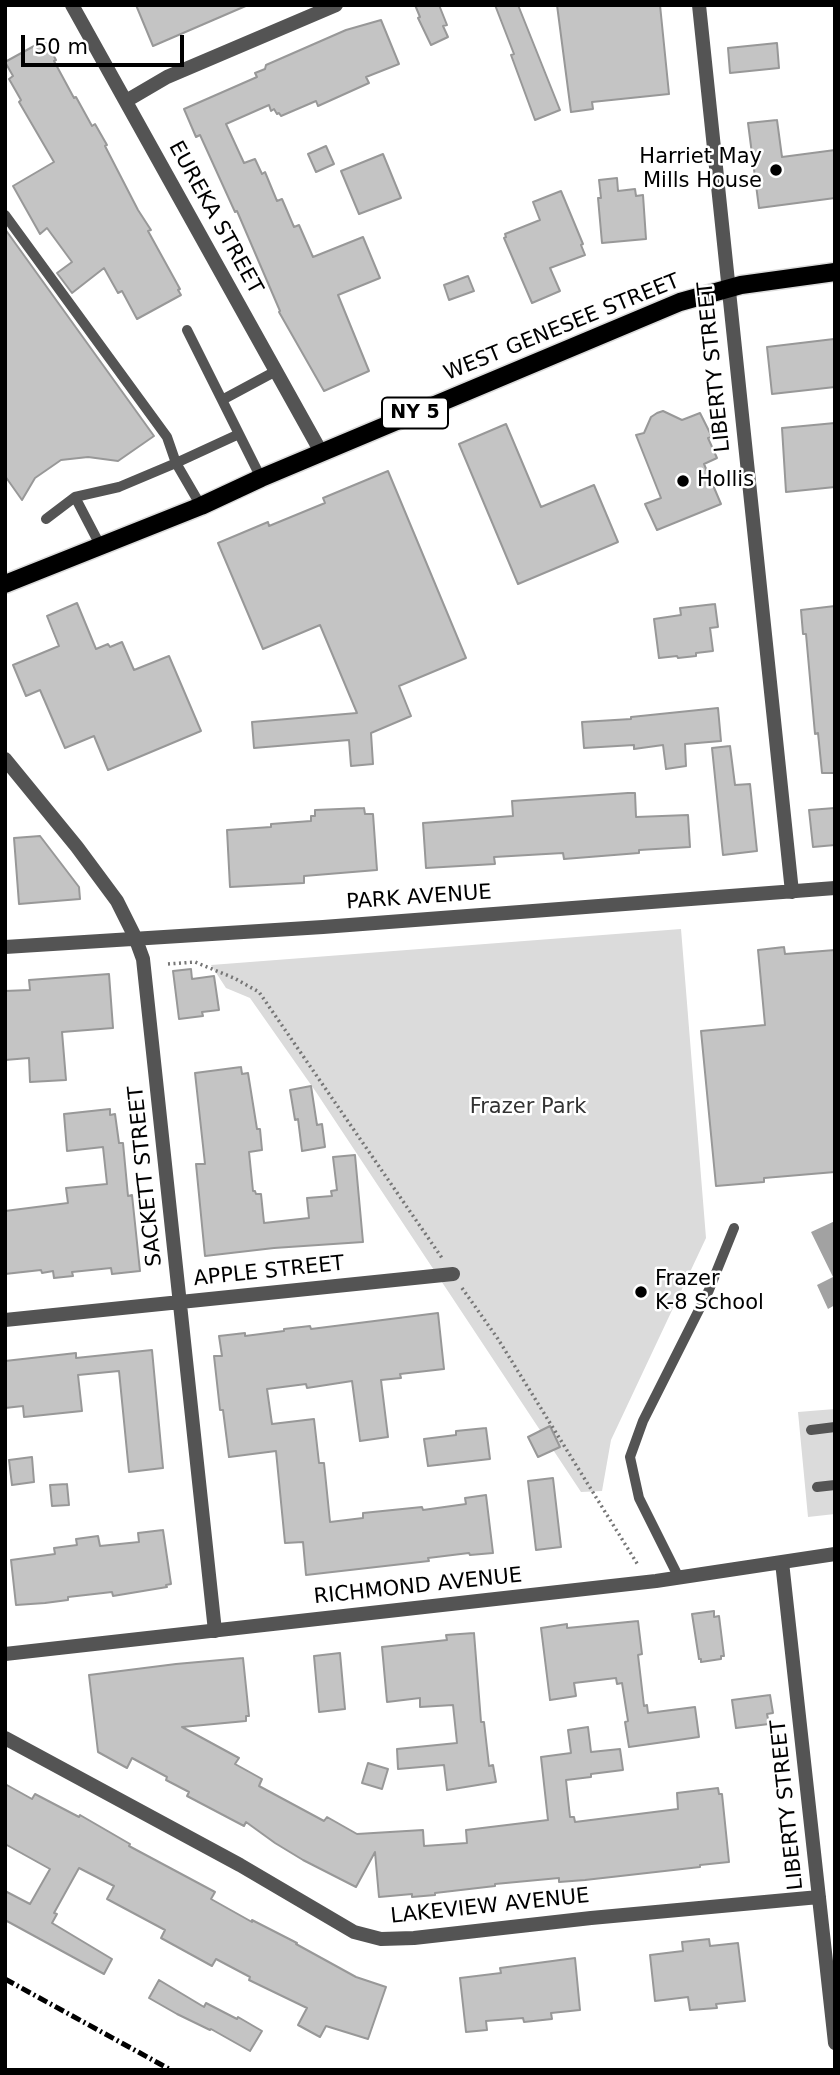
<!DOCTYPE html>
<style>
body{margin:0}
#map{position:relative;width:840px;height:2075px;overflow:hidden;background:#fff;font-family:"DejaVu Sans",sans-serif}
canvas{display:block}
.frame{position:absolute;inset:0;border:7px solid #000;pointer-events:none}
.scale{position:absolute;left:21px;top:35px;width:163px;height:32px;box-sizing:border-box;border:4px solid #000;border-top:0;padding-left:9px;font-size:21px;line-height:24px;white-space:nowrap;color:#000;-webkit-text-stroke:5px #fff;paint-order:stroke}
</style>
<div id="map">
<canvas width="840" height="2075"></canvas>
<div class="frame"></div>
<div class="scale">50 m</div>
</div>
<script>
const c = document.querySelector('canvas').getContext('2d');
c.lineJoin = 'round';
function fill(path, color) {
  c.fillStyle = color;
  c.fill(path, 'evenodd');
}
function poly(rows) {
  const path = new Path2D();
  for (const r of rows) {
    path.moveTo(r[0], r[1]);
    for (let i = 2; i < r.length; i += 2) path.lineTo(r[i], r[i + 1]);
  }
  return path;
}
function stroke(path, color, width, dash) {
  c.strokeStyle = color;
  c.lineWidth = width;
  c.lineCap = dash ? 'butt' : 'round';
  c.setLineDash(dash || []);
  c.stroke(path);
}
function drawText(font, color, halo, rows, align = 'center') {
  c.font = font + ' "DejaVu Sans",sans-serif';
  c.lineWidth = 5;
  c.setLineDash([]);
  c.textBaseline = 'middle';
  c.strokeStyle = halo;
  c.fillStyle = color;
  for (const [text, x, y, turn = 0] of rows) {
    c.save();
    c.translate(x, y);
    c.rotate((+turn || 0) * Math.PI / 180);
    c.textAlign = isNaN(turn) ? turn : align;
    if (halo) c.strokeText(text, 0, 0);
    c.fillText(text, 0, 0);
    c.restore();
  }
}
const green = poly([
 [681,929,706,1238,611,1440,602,1491,581,1492,316,1092,250,998,226,988,211,965],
 [835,1409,835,1514,808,1517,798,1412]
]);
const water = poly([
 [835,1221,835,1305,828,1309,817,1285,833,1277,811,1232]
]);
const building = poly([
 [136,5,248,5,153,46,136,5],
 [415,5,439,5,447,25,443,26,448,37,431,45,418,18,420,17,415,5],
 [495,5,518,5,560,110,535,120,511,55,514,54,495,5],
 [557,5,660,5,669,94,592,102,593,109,571,112,557,5],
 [381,20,399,64,366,77,369,83,318,106,316,101,281,116,279,113,277,114,274,109,271,111,269,105,226,124,244,163,255,159,262,174,265,172,277,201,282,199,294,227,299,225,313,257,363,237,380,278,338,295,369,371,324,391,279,312,280,311,237,211,235,212,200,135,196,137,184,109,257,77,255,73,265,69,266,65,346,30,381,20],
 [45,40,56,60,54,61,74,98,76,97,92,126,95,124,107,145,105,146,138,210,151,230,148,231,180,289,178,290,181,295,137,319,122,291,118,293,104,268,72,293,57,273,72,262,47,228,40,234,13,186,54,162,19,102,21,100,9,79,13,76,5,62,45,40],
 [777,43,779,68,730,73,728,48,777,43],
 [777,120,782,157,835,150,835,198,759,208,748,123,777,120],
 [326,146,334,164,316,172,308,154,326,146],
 [383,154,401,198,359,214,341,171,383,154],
 [617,178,618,191,635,189,636,196,643,195,646,239,602,243,598,198,601,198,599,180,617,178],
 [561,191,583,244,581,245,585,255,550,268,560,291,532,303,504,238,506,237,505,234,540,220,533,202,561,191],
 [5,229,154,436,118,461,88,457,61,460,35,478,22,500,5,476,5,229],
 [468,276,474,291,449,300,444,285,468,276],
 [834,339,835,387,772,394,767,347,834,339],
 [663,411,682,420,700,413,712,437,708,438,717,458,704,464,721,504,657,530,645,504,661,498,636,435,644,433,651,417,657,413,663,411],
 [835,423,835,487,786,492,782,428,835,423],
 [506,424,541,507,594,485,618,542,518,584,459,444,506,424],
 [388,471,466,658,399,686,411,716,371,733,373,764,351,766,349,740,254,748,252,722,357,713,320,625,263,649,218,543,268,522,269,526,325,503,323,498,388,471],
 [77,603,96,649,108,644,110,647,122,642,134,670,169,656,201,731,108,770,94,736,65,748,40,690,26,696,13,665,59,646,47,616,77,603],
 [715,604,718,627,710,628,713,651,696,653,696,656,678,658,677,656,659,658,654,619,681,615,680,608,715,604],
 [835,606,835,773,822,773,818,733,815,734,806,634,803,634,801,610,835,606],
 [718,708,721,741,685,744,686,766,666,769,663,745,634,749,634,745,584,748,582,722,631,719,631,717,718,708],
 [730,746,735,785,750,784,757,851,723,855,712,748,730,746],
 [628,793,635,793,636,817,688,815,690,847,639,850,639,853,564,859,563,853,494,857,495,864,426,868,423,823,513,816,512,801,628,793],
 [364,808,365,814,373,814,377,870,304,876,304,883,230,887,227,830,271,827,271,824,311,821,311,816,315,816,315,810,364,808],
 [835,808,835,845,813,847,809,810,835,808],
 [40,836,79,887,80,899,19,904,14,838,40,836],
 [784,947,785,954,835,950,835,1172,764,1178,764,1182,716,1186,701,1031,765,1025,758,950,784,947],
 [191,969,192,979,214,976,219,1010,202,1012,203,1016,179,1019,173,971,191,969],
 [109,974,113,1028,62,1032,66,1080,30,1082,29,1058,5,1060,5,991,30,990,29,980,109,974],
 [241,1067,242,1074,248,1073,257,1129,260,1129,262,1150,249,1152,253,1191,255,1191,256,1194,261,1194,264,1223,309,1218,307,1198,332,1196,331,1191,337,1190,333,1157,355,1155,363,1242,274,1248,205,1256,196,1164,205,1164,195,1073,241,1067],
 [311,1086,317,1125,322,1124,325,1147,302,1151,298,1119,295,1120,290,1090,311,1086],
 [110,1109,110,1115,115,1114,119,1143,123,1143,128,1196,132,1195,140,1271,112,1274,111,1268,72,1272,73,1276,54,1278,53,1271,42,1273,41,1270,5,1274,5,1211,68,1203,66,1188,107,1184,103,1147,67,1151,64,1114,110,1109],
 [438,1313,444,1369,400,1374,401,1378,381,1380,388,1437,360,1441,352,1381,307,1388,306,1384,267,1389,272,1424,314,1419,319,1463,324,1463,330,1522,363,1518,363,1513,422,1507,423,1510,466,1504,465,1498,486,1495,493,1553,470,1555,469,1553,428,1558,429,1561,306,1575,303,1542,285,1543,276,1451,229,1457,223,1410,220,1410,214,1356,222,1356,219,1336,245,1333,245,1336,284,1331,284,1329,310,1326,311,1329,438,1313],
 [152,1350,163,1468,129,1472,119,1371,78,1375,82,1411,24,1417,23,1406,5,1408,5,1361,76,1353,76,1358,152,1350],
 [550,1426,560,1447,538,1457,528,1437,550,1426],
 [486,1428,490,1459,428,1466,424,1439,456,1435,456,1431,486,1428],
 [32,1457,34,1482,12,1485,9,1460,32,1457],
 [553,1478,561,1547,536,1550,528,1481,553,1478],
 [67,1484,69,1505,52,1506,50,1485,67,1484],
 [163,1530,171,1584,166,1585,167,1587,113,1596,112,1592,68,1597,68,1600,45,1603,16,1605,11,1560,55,1554,54,1548,77,1545,76,1539,98,1536,100,1546,139,1542,138,1533,163,1530],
 [714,1611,714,1617,719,1616,724,1656,721,1656,721,1659,701,1662,701,1659,699,1659,692,1614,714,1611],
 [638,1621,642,1654,638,1655,644,1706,647,1705,648,1713,695,1707,699,1737,629,1747,625,1722,628,1721,622,1683,617,1684,616,1678,574,1683,576,1696,550,1700,541,1628,567,1624,567,1628,638,1621],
 [474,1633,481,1722,484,1722,489,1766,493,1765,496,1782,447,1790,444,1765,398,1769,397,1749,457,1743,453,1705,420,1707,420,1698,387,1702,382,1647,447,1640,446,1635,474,1633],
 [340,1653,345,1709,319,1712,314,1656,340,1653],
 [243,1658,249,1716,246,1716,246,1721,182,1727,239,1758,235,1764,262,1779,259,1786,324,1821,327,1817,357,1834,423,1830,424,1846,467,1843,466,1830,548,1820,541,1757,571,1753,568,1730,588,1727,591,1752,620,1749,623,1770,591,1774,591,1777,566,1780,570,1817,574,1817,575,1822,678,1809,677,1793,718,1788,719,1794,722,1794,729,1862,700,1865,700,1867,585,1880,559,1882,559,1878,495,1884,495,1886,435,1893,435,1895,412,1897,412,1894,379,1897,375,1852,356,1887,303,1860,275,1843,246,1822,244,1826,187,1796,189,1792,166,1780,167,1777,132,1758,127,1768,98,1752,89,1675,176,1664,243,1658],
 [770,1695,773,1713,767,1714,769,1724,736,1728,732,1700,770,1695],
 [368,1763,388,1769,382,1789,362,1783,368,1763],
 [5,1784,32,1799,35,1794,79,1817,80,1815,130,1844,129,1846,215,1892,211,1899,252,1922,252,1920,297,1943,296,1944,356,1977,386,1987,368,2039,326,2026,320,2037,298,2025,307,2008,249,1980,250,1977,216,1959,212,1966,161,1938,165,1930,107,1899,114,1886,79,1868,54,1913,57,1914,52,1923,112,1959,104,1974,5,1920,5,1891,30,1904,50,1869,5,1844,5,1784],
 [709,1939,710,1946,738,1943,745,2001,716,2004,717,2008,690,2010,688,1997,655,2001,650,1955,683,1951,682,1942,709,1939],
 [575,1958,580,2010,551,2013,552,2019,524,2022,523,2018,486,2021,487,2030,466,2032,460,1978,501,1973,500,1968,575,1958],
 [159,1980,204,2007,206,2003,237,2019,238,2017,262,2031,250,2051,211,2029,210,2030,177,2014,149,1998,159,1980]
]);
const path = poly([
 [168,964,195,962,234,978,259,992,442,1258],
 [462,1288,498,1339,638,1565]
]);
const service = poly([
 [5,215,167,437,176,463,201,506],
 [187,330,261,478],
 [222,400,276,371],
 [46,519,75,497],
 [100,545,75,497,119,487,176,463,239,434],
 [811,1430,835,1427],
 [817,1487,835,1485],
 [679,1578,639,1498,630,1457,643,1421,709,1290,734,1228]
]);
const minor = poly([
 [72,5,321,452],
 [699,5,792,892],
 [126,101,167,77,336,5],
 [5,759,77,847,117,901,135,937,143,959,215,1631],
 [5,947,323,927,835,888],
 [5,1320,453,1274],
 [782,1562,835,2043],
 [5,1654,656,1581,835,1554],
 [5,1738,240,1865,354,1932,381,1939,414,1938,591,1918,819,1897]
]);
const primary = poly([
 [5,584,201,506,261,478,680,302,741,285,835,272]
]);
const rail = poly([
 [5,1979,171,2070]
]);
const markers = [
 [776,170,7,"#000"],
 [683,481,7,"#000"],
 [641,1292,7,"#000"]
];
const shields = [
 [415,413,66]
];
const shieldNames = [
 ["NY 5",415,413]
];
const poiNames = [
 ["Harriet May",762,158,"right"],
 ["Mills House",762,182,"right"],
 ["Hollis",697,481],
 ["Frazer",655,1280],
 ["K-8 School",655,1304]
];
const streetNames = [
 ["EUREKA STREET",215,218,61],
 ["WEST GENESEE STREET",562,328,-22],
 ["LIBERTY STREET",715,367,-96],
 ["PARK AVENUE",419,898,-4],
 ["SACKETT STREET",146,1176,-96],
 ["APPLE STREET",269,1272,-6],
 ["RICHMOND AVENUE",418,1587,-6],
 ["LIBERTY STREET",788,1805,-96],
 ["LAKEVIEW AVENUE",490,1907,-6]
];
const parkNames = [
 ["Frazer Park",528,1108]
];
fill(green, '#dbdbdb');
fill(water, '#a2a2a2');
fill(building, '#c4c4c4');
stroke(building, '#989898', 2);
stroke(primary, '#dbdbdb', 21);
stroke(path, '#767676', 3.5, [2, 3.5]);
stroke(service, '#545454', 10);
stroke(minor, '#545454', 14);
stroke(primary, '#000', 18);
stroke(rail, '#000', 5, [10, 3.5, 2, 3.5]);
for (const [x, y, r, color] of markers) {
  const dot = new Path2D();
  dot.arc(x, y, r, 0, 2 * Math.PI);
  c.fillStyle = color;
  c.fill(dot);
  stroke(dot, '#fff', 2.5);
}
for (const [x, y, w] of shields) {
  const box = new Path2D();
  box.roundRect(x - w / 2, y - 15.5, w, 31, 5);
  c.fillStyle = '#fff';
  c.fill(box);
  stroke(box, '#000', 2);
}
drawText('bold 19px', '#000', null, shieldNames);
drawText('21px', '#000', '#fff', poiNames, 'left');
drawText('21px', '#000', '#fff', streetNames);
drawText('21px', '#323232', '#fff', parkNames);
</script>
